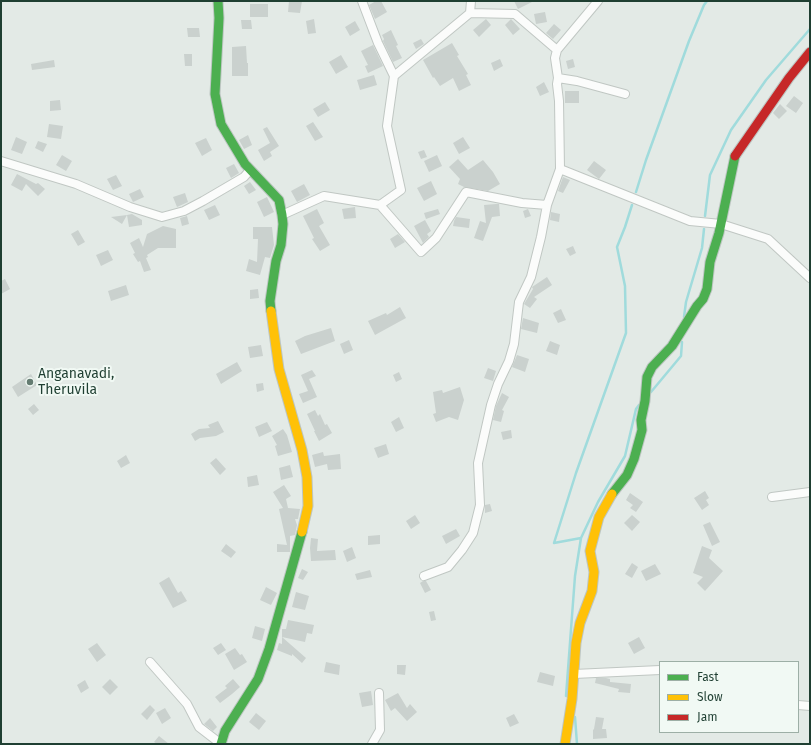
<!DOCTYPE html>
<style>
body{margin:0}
#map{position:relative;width:811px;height:745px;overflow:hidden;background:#e3eae6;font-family:"Fira Sans",sans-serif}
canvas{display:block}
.frame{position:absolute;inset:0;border:2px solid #1f3f32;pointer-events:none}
.legend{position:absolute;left:659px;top:661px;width:140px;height:72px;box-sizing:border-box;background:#f1f9f4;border:1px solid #9dafa6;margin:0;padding:5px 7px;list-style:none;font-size:12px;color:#1f3f32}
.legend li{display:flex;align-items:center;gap:8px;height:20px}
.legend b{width:20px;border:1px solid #9dafa6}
</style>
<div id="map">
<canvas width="811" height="745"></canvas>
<div class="frame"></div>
<ul class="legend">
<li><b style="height:5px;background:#4caf50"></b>Fast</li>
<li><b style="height:5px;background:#ffc107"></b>Slow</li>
<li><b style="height:5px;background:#c62828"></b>Jam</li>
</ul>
</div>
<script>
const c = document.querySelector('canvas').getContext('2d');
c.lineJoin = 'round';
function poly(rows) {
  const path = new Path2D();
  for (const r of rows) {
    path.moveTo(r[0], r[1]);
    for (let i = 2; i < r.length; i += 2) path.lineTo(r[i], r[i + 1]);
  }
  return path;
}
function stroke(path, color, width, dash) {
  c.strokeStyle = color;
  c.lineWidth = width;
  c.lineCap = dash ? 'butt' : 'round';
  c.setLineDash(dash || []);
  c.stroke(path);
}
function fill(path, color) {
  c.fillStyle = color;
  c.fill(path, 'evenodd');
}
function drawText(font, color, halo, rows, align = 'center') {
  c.font = font + ' "Fira Sans",sans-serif';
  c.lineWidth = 4;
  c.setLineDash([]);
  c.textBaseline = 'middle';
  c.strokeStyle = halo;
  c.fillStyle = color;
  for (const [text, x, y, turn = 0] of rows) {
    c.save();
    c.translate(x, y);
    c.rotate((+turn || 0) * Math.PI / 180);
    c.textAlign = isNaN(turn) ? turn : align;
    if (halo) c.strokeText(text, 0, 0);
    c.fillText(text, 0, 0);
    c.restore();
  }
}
const stream = poly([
 [636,192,646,160,689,41,704,5,707,1],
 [705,216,710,175,731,130,766,80,810,29],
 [684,317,686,302,702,248,704,229],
 [651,392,681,356,682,342],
 [581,538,598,502,625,456,636,409,639,405],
 [566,696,575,576,581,538,554,543,576,473,626,333,625,286,617,247,625,227,632,205],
 [575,717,577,744]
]);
const building = poly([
 [289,1,302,1,300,13,288,12],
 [376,1,381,1,387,12,375,19,369,5],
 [514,1,534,1,518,9],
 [250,4,268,4,268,17,250,17],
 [545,12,547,22,536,24,534,14],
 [314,19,316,33,308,34,306,21],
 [486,19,491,25,479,37,473,30],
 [511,19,520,29,513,35,505,25],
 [241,20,251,20,252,29,242,29],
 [355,21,360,30,350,36,345,27],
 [554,24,561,30,553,39,546,33],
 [187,28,199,28,200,37,188,37],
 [391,30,398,45,396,46,402,58,393,62,383,41,384,39,382,35],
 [421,39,424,44,416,49,413,43],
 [452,43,459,55,457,56,468,74,466,75,471,85,459,91,453,78,440,86,434,77,433,78,423,60],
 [373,45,383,66,368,73,365,66,368,65,361,51],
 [246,46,247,63,248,63,248,76,232,76,232,47],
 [184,54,192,54,192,66,185,66],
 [341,55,348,67,336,74,329,62],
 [500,59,503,66,494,71,491,63],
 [573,59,575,67,568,69,566,61],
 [54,60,55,67,32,70,31,64],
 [374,75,377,85,360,90,357,80],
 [544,82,549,92,540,96,536,87],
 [565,91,579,91,579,103,565,103],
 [794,96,803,103,796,113,786,106],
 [60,100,61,110,50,111,50,101],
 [325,102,330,110,318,117,313,109],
 [780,104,787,111,779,119,773,113],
 [313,122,323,137,315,141,306,126],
 [49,124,63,126,61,139,47,137],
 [267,127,279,146,270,152,272,156,264,161,258,150,270,143,263,129],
 [248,135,252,145,244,149,239,140],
 [16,137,27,142,22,154,11,150],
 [463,137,470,148,459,154,453,143],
 [206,138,212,150,202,156,195,143],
 [38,141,47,144,43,152,35,148],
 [424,150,427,157,421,159,418,152],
 [62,155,72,161,66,171,56,165],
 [437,155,442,166,429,172,424,161],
 [458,159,468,170,483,160,493,172,500,184,488,191,464,187,458,184,460,179,449,167],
 [594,161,606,170,599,179,587,170],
 [234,164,239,173,231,178,226,168],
 [17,174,36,184,38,183,45,189,38,196,26,184,22,191,11,185],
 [116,175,122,186,113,190,107,179],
 [563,177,570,180,563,193,558,191],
 [431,181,437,194,424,201,417,188],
 [250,182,256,190,249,194,244,186],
 [304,184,310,195,297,202,291,191],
 [140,189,144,197,133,202,129,194],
 [185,193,188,202,177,207,173,197],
 [267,197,274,212,264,217,257,202],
 [496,204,499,204,500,216,492,217,483,241,474,238,480,221,486,223,484,205],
 [215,205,220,215,209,220,204,210],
 [355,207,356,218,344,219,342,209],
 [317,209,324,223,319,226,330,245,320,251,312,239,314,238,303,216],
 [438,209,440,214,426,219,424,213],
 [528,209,531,216,525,218,523,211],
 [551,212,560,214,559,222,550,220],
 [132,214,142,220,142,225,129,227,127,215],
 [127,215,122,224,111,217],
 [187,216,189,224,182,226,180,218],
 [456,217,470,219,469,228,453,226,454,221],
 [425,220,431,231,427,234,429,237,423,243,414,226],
 [163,226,176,229,176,248,158,248,147,255,148,257,146,258,151,270,144,272,140,261,138,262,133,254,135,253,130,243,139,238,143,247,147,234],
 [253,227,272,227,274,245,270,258,265,257,260,275,246,271,249,259,257,262,258,239,253,239],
 [78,230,85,242,78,246,71,234],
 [398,234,405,242,395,248,390,239],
 [573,246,576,253,570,256,566,249],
 [108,250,113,260,101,266,96,255],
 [547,277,552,285,534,297,537,299,530,308,524,304,533,289,532,287],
 [5,279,10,289,1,294,1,281],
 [126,285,129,295,111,301,108,291],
 [258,289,259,298,250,299,250,290],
 [400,307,406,318,375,335,368,321,386,313,387,315],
 [561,309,566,320,558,323,553,313],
 [523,318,539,323,537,333,521,329],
 [331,328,335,341,301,354,295,341,305,336],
 [349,340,353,350,344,354,340,344],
 [550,341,560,345,557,355,546,351],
 [261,345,263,356,250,358,248,347],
 [517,355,529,359,525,372,512,367],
 [237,362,242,371,221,384,216,374],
 [488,368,496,371,493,381,484,378],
 [312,370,316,376,309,379,317,397,303,403,299,394,308,391,301,375],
 [399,372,402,379,396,382,393,375],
 [31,374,37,385,18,397,12,387],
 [263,383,264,390,257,392,256,384],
 [460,387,464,400,458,420,449,417,436,422,433,414,436,413,433,392,442,390,443,393],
 [502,393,509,397,502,410,504,411,501,422,493,420,496,406],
 [34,404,39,410,33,415,28,409],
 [315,410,318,416,320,414,325,425,327,424,332,433,319,441,314,431,315,431,307,414],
 [399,417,404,428,396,432,391,422],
 [218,421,224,432,216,436,200,438,195,441,191,434,199,429,210,428,208,425],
 [267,422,272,431,259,437,255,427],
 [283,429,287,435,292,452,278,456,275,446,277,445,272,436],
 [511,430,512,438,503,440,501,432],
 [386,444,389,454,378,458,374,448],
 [323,452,324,456,340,454,341,469,328,470,327,464,315,467,312,455],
 [126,455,130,463,121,468,117,461],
 [216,458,226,469,220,475,210,463],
 [290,465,293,477,281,480,279,468],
 [257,475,259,485,248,487,247,477],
 [284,485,291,496,286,499,288,508,300,509,298,519,295,519,297,525,295,535,290,536,290,552,277,552,277,544,287,545,279,509,283,508,273,492],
 [705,491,709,498,706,500,709,505,702,510,694,498],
 [630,493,643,502,636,512,630,508,633,505,626,500],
 [490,504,492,511,485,513,485,505],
 [415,515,420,523,411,529,406,521],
 [632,515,640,522,632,531,624,523],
 [710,522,720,542,712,546,703,525],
 [456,529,460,536,446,544,442,536],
 [380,535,380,544,368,545,368,536],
 [311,538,318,539,317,551,335,550,336,560,311,561,310,548],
 [226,544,236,552,231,558,221,551],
 [702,546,712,550,709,558,723,571,705,591,697,583,703,577,693,573],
 [352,547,356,558,347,562,343,551],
 [632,563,638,567,632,578,625,574],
 [655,564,661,574,646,581,641,571],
 [302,569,308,572,303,580,298,578],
 [370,570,372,577,357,580,355,574],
 [169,577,178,593,181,591,187,601,173,608,159,583],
 [423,581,426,581,431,590,425,593,420,583],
 [266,587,277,593,271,605,260,600],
 [296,592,309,596,305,610,292,607],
 [434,611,436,620,431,621,429,612],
 [288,620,314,625,312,634,307,633,305,642,282,637,282,629,286,629],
 [255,626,265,629,262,641,252,638],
 [282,637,306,658,302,663,292,654,292,656,277,650,279,643,282,644],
 [639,637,645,648,634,654,628,643],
 [97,643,106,655,97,662,88,649],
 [221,643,226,650,218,655,213,648],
 [235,648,240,655,242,654,247,662,234,670,225,654],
 [326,662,340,665,339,675,324,672],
 [397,665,406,665,405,675,397,674],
 [540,672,555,676,553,686,537,682],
 [596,678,606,678,610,679,610,682,631,684,630,693,618,692,619,689,595,683],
 [110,679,118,687,110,695,102,687],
 [233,679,240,687,232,694,220,703,215,697,227,688,225,686],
 [85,680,89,688,81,693,77,685],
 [371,691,373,705,362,707,359,693],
 [398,693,407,708,410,704,417,712,407,721,395,708,391,711,385,700],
 [150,705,155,710,147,720,141,714],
 [165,708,171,718,162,724,156,713],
 [256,713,266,721,259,730,249,722],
 [514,714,519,723,510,727,506,718],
 [596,717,604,718,602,729,606,729,607,738,593,739,593,730,594,729],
 [210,718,217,727,213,731,204,724],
 [159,736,169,744,157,744,154,742]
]);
const street = poly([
 [362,1,378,43,394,76,387,126,401,190,380,205],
 [470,13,515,14,557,50],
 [394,76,470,13,471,1],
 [558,78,555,58,557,50,598,1],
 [1,161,76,184,130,207,162,217,184,211,203,201,244,177,250,170],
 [560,169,690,221,721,224,768,239,810,278],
 [282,215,324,196,380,205,421,252,436,238,466,192,522,203,547,205],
 [772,497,810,492],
 [424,576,448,567,462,550,473,533,480,505,478,463,491,405,498,384,509,361,514,344,519,302,531,277,541,237,547,205,560,169,559,101,557,84,558,78,577,81,625,94],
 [150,662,187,704,199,727,221,744],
 [574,674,660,670],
 [798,705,810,706],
 [372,744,380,730,379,693]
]);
const fast = poly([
 [218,1,219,18,215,94,221,124,245,164,279,200,282,215,283,224,281,245,276,261,270,301,271,311],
 [612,494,627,475,634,459,642,430,641,420,645,401,647,377,652,367,672,346,697,306,703,299,707,289,710,262,719,233,735,156],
 [221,744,225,731,258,679,269,649,302,532]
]);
const slow = poly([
 [271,311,279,369,302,450,307,477,308,506,302,532],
 [565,744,572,699,576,643,580,623,592,591,594,572,590,551,599,517,612,494]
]);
const jam = poly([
 [735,156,789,78,810,52]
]);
const markers = [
 [30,382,4,"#647b71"]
];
const poiNames = [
 ["Anganavadi,",38,374],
 ["Theruvila",38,390]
];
stroke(stream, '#a0dbdc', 2.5);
fill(building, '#cad1ce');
stroke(street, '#c0c7c3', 10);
stroke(fast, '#bdc6c2', 11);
stroke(slow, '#bdc6c2', 11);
stroke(jam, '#bdc6c2', 11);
stroke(street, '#fbfcfb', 8);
stroke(fast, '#4caf50', 9);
stroke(slow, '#ffc107', 9);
stroke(jam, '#c62828', 9);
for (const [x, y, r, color] of markers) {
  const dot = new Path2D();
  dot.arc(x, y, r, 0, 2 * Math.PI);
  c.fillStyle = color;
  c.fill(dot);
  stroke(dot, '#f1f9f4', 1.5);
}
drawText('14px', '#1f3f32', '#f1f9f4', poiNames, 'left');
</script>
